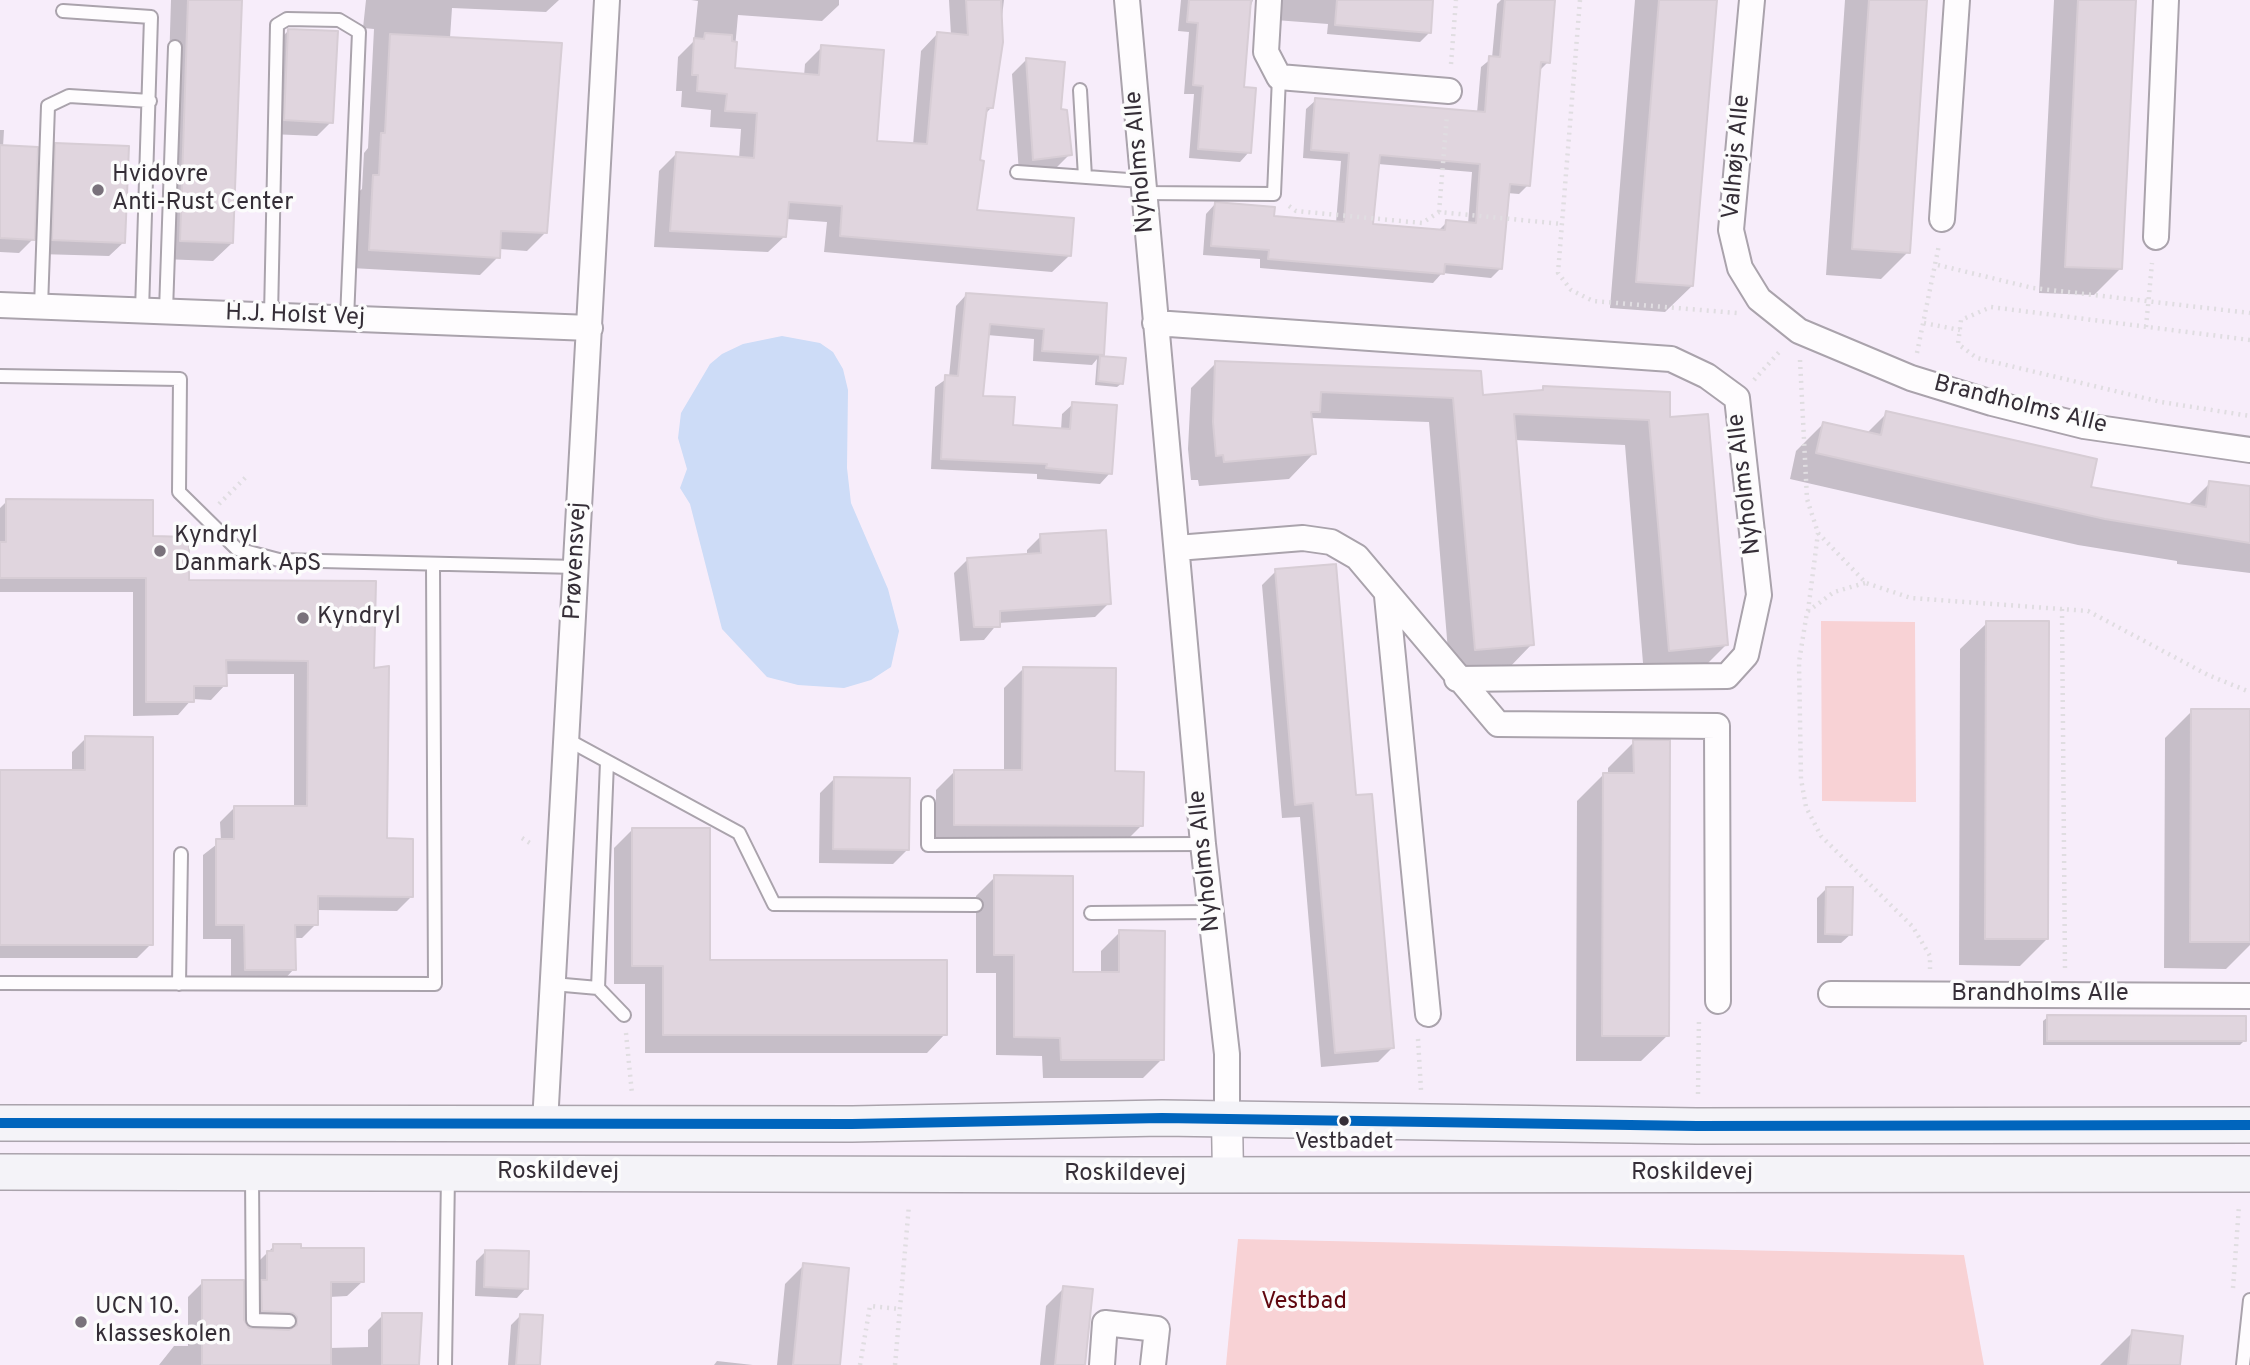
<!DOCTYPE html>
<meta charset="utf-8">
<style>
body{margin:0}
canvas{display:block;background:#f7edfa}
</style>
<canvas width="2250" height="1365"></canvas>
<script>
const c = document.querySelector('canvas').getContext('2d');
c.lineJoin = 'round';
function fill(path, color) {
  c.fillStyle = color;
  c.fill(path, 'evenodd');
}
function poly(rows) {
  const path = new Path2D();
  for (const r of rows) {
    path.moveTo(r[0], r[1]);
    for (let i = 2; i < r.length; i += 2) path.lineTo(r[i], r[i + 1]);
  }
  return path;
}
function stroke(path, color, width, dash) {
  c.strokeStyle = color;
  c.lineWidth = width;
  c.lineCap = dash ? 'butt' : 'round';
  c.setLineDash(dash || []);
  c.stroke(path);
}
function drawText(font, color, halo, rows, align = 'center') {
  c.font = font + ' Overpass,sans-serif';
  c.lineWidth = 7;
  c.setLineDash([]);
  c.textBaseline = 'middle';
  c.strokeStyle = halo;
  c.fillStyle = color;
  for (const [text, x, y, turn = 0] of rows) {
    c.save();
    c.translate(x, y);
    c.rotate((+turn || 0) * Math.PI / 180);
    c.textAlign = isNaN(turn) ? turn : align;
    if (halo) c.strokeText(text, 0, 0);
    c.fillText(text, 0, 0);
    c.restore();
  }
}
const green = poly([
 [1821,621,1915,622,1916,802,1822,801],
 [1238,1239,1964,1255,1984,1365,1226,1365]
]);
const water = poly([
 [782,336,820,343,833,352,843,369,848,390,847,468,851,503,888,589,899,631,891,667,871,680,844,688,798,685,767,677,722,629,690,504,680,488,687,469,678,438,681,413,710,364,722,354,743,344]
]);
const shadow = poly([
 [171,0,240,0,232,243,213,261,163,259],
 [366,0,559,0,546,12,452,8,450,38,560,44,545,233,527,251,499,249,498,257,480,275,351,268,356,194,362,189,364,153,368,148,374,29,363,28],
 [691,0,839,0,839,5,822,21,738,15,733,70,804,76,805,64,822,47,875,142,913,145,921,51,937,34,951,35,949,0,1004,0,991,108,985,114,975,211,1069,256,1052,272,824,252,827,222,786,219,785,236,768,252,654,247,659,171,676,154,739,159,741,129,710,127,711,110,681,107,682,91,676,91,678,57,694,41,698,1],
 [1181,0,1253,0,1249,11,1242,88,1249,152,1240,162,1189,158,1194,94,1184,94,1189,32,1178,31],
 [1271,0,1432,0,1429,33,1420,42,1327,34,1328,24,1275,20],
 [1501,0,1553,0,1548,62,1538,72,1528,185,1519,194,1507,193,1501,268,1491,278,1442,273,1433,283,1260,268,1260,259,1203,255,1206,214,1215,204,1272,217,1336,223,1341,161,1303,158,1306,109,1316,100,1477,113,1481,67,1492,58,1497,4],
 [1378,164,1472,172,1468,224,1447,222,1438,231,1371,226],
 [1635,0,1715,0,1692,286,1665,312,1610,308],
 [1845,0,1925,0,1908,252,1881,279,1826,275],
 [2054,0,2134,0,2121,268,2094,295,2039,293],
 [288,31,331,122,317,136,270,134,274,45],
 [1026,60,1060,110,1070,154,1056,168,1019,173,1012,74],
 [0,130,4,130,3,147,33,239,19,253,0,252],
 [56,145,124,242,109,256,39,254,42,159],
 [966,295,1102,354,1099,358,1124,360,1122,383,1117,387,1095,385,1097,359,1092,365,1033,361,1034,339,987,335,981,397,1011,427,1061,430,1062,414,1073,404,1110,473,1100,484,1037,479,1037,474,931,469,935,387,949,377,956,306],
 [1216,363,1481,397,1539,392,1544,387,1668,419,1726,645,1701,670,1644,675,1625,445,1514,440,1532,644,1507,670,1450,675,1429,422,1312,418,1314,453,1289,479,1199,486,1198,480,1191,480,1188,449,1191,388],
 [1887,413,2089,488,2188,505,2210,483,2250,488,2250,573,2177,564,2177,561,2078,545,1790,479,1796,451,1823,424,1866,434],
 [7,501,152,538,187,582,373,670,386,840,411,897,397,911,316,910,316,924,302,938,294,938,294,969,280,984,231,984,231,939,203,939,203,855,221,841,220,822,234,808,294,808,294,674,225,674,225,685,211,700,192,699,178,715,133,716,133,592,0,592,0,508],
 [1041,536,1109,603,1095,617,998,623,984,640,960,641,954,573,968,559,1027,556,1027,550],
 [1276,571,1354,797,1392,1048,1378,1062,1321,1067,1300,817,1282,818,1262,585],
 [1987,623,2047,939,2020,966,1959,965,1960,649],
 [1023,669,1113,773,1142,825,1123,844,936,843,936,790,955,771,1004,772,1004,688],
 [2192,711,2250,711,2250,945,2226,969,2164,968,2165,738],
 [86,738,151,944,137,958,0,958,0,771,72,771,72,752],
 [1634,742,1668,1035,1641,1061,1576,1061,1577,801,1603,775,1608,775,1608,768],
 [834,779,907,850,893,864,819,863,820,793],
 [633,829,708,962,945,1034,927,1053,645,1053,645,984,614,984,614,848],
 [995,877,1071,973,1101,973,1101,951,1120,932,1162,1059,1143,1078,1043,1078,1042,1056,996,1055,996,973,976,973,976,896],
 [1826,889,1851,934,1841,943,1817,943,1817,898],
 [2048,1017,2244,1041,2240,1045,2043,1045,2043,1021],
 [274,1246,299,1250,363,1281,347,1296,329,1297,329,1348,368,1347,368,1330,383,1315,418,1365,159,1365,174,1346,188,1346,188,1297,203,1282,244,1326,252,1330,273,1331,274,1328,247,1326,247,1297,253,1267],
 [485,1252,526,1288,517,1298,475,1296,476,1261],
 [804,1265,838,1365,777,1365,785,1284],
 [1064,1288,1084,1365,1040,1365,1046,1306],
 [520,1316,539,1365,508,1365,511,1325],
 [2133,1332,2178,1365,2100,1365],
 [717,1361,753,1365,714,1365]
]);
const building = poly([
 [188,0,242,0,233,243,180,241,188,0],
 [966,0,1001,0,1003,42,993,108,987,108,980,160,984,161,977,210,1074,218,1071,256,840,236,842,206,789,202,786,237,670,231,676,152,754,158,757,113,725,111,727,94,697,91,698,75,692,75,694,38,704,39,705,33,732,35,732,41,737,42,735,68,819,75,821,45,884,50,877,141,927,144,937,32,968,35,966,0],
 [1189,0,1251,0,1244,87,1256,88,1251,153,1198,149,1203,86,1193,85,1198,23,1187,22,1189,0],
 [1337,0,1433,0,1431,33,1335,25,1337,0],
 [1505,0,1555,0,1550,63,1541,62,1530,186,1510,184,1502,269,1445,264,1444,274,1268,259,1269,250,1211,246,1215,202,1275,207,1274,216,1344,222,1349,153,1311,150,1315,98,1485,112,1489,56,1500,57,1505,0],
 [1380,155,1480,164,1476,223,1446,220,1445,230,1373,224,1380,155],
 [1659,0,1717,0,1693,286,1636,282,1659,0],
 [1869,0,1927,0,1910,253,1852,249,1869,0],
 [2078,0,2136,0,2122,269,2065,267,2078,0],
 [288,29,338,31,333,123,284,120,288,29],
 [390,34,562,43,547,233,501,231,500,258,369,250,373,175,379,175,381,133,385,133,390,34],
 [1026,58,1065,62,1061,109,1067,110,1072,155,1033,160,1026,58],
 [55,143,129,146,125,243,52,240,55,143],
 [0,145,38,147,35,240,0,238,0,145],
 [966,293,1107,303,1104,355,1042,351,1044,329,990,324,983,396,1015,397,1013,425,1070,429,1072,402,1117,405,1112,474,1046,468,1047,464,941,459,945,375,958,376,966,293],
 [1100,356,1126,358,1123,384,1098,381,1100,356],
 [1215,361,1481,371,1483,395,1543,390,1543,386,1670,392,1670,417,1708,414,1728,645,1669,651,1649,420,1514,414,1534,645,1475,650,1453,398,1321,392,1320,412,1311,412,1316,454,1224,462,1223,455,1216,456,1213,422,1215,361],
 [1886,411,2097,459,2091,487,2206,507,2209,481,2250,486,2250,543,2105,519,1816,453,1823,422,1881,435,1886,411],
 [6,499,153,500,153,536,189,537,189,580,376,581,374,668,389,666,387,838,413,839,413,897,318,896,318,925,295,925,296,970,245,970,244,925,216,925,216,839,234,839,234,806,307,806,308,661,226,660,227,686,194,686,194,702,146,702,146,578,0,578,0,542,6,542,6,499],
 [1106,530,1111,604,1000,611,1000,627,974,627,967,558,1041,553,1040,534,1106,530],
 [1336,564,1356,795,1372,794,1394,1048,1335,1053,1313,803,1295,805,1275,569,1336,564],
 [1986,621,2049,621,2048,939,1985,939,1986,621],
 [1023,667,1116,668,1115,771,1144,772,1143,826,954,825,954,770,1022,770,1023,667],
 [2191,709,2250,709,2250,942,2190,942,2191,709],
 [85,736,153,737,153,945,0,945,0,770,85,770,85,736],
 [1633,740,1670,740,1669,1036,1602,1036,1603,773,1634,773,1633,740],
 [834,777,910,778,909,850,833,849,834,777],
 [632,828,710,828,710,960,947,960,947,1035,663,1035,663,966,632,966,632,828],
 [994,875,1073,876,1073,972,1119,972,1119,930,1165,931,1164,1060,1061,1060,1060,1038,1014,1037,1014,955,994,955,994,875],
 [1826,887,1853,887,1852,935,1825,934,1826,887],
 [2047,1015,2246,1016,2246,1041,2047,1041,2047,1015],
 [273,1244,301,1244,301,1248,364,1248,364,1282,331,1282,331,1365,202,1365,202,1280,244,1280,244,1320,249,1328,289,1330,297,1325,297,1317,293,1313,262,1311,261,1280,267,1280,267,1251,273,1251,273,1244],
 [485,1250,529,1251,528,1289,484,1287,485,1250],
 [803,1263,849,1268,840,1365,793,1365,803,1263],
 [1063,1286,1093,1289,1085,1365,1055,1365,1063,1286],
 [382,1313,422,1313,419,1365,382,1365,382,1313],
 [520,1314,543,1315,540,1365,516,1365,520,1314],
 [2132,1330,2183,1336,2180,1365,2128,1365,2132,1330]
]);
const path = poly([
 [1580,0,1558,273,1571,290,1593,301,1737,313],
 [1451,64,1456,0],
 [1289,206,1296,211,1422,223,1439,212,1562,224],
 [1439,212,1447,115],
 [1938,265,2033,288,2250,313],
 [1924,323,1960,330],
 [2146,327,2152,263],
 [2250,340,1991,307,1961,320,1958,344,1977,358,2161,402,2250,416],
 [1917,353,1939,245],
 [1800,360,1807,499,1818,533,1866,583,1911,598,2088,611,2208,675,2250,692],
 [1754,380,1781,350],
 [219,504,246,477],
 [1865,583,1834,592,1807,612,1799,662,1801,779,1806,807,1821,836,1913,927,1930,956,1930,969],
 [2062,609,2065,970],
 [1808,611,1818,533],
 [522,838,533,845],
 [626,1033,632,1094],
 [1418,1039,1421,1090],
 [1698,1094,1699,1018],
 [2233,1288,2239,1206],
 [860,1365,870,1306,900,1309],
 [895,1365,909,1205]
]);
const service = poly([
 [63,11,151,17,142,311],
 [1080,90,1085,177],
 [1017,172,1142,181],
 [1143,193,1274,194,1279,77],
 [41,307,48,106,69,96,150,101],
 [166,311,175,47],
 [271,316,277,25,287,19,339,20,359,32,347,319],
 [0,376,180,379,179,492,237,549,279,560,577,567],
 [568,740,739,833,774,904,976,905],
 [607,762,598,988,624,1015],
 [928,803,928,845,1203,844],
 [1091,913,1210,912],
 [0,983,435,984,433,564],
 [179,984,181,854],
 [553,984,598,988],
 [252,1175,253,1320,289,1321],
 [445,1365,448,1176],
 [2243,1365,2250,1300]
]);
const minor = poly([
 [1127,0,1203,844,1227,1054,1227,1120],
 [1269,0,1266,52,1279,77,1449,91],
 [1752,0,1731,230,1740,268,1759,299,1799,331,1911,378,1992,403,2084,426,2250,450],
 [1942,219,1957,0],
 [2156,237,2166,0],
 [0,305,590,328],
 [1155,323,1671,359,1707,376,1737,398,1759,595,1746,655,1727,676,1457,679],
 [1177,548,1303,538,1331,542,1357,557,1498,724,1717,726,1718,1001],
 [1387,596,1428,1014],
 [1831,994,2250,996],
 [545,1123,607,0],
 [1102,1365,1105,1323,1157,1329,1153,1365]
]);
const tertiary = poly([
 [1227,1120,1228,1175]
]);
const secondary = poly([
 [0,1123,852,1124,1162,1118,1697,1126,2250,1125],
 [0,1172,1143,1175,2250,1174]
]);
const bus1 = poly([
 [0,1123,852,1124,1162,1118,1697,1126,2250,1125]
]);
const markers = [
 [98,190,7,"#79717b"],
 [160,551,7,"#79717b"],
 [303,618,7,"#79717b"],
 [1344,1121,6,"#352e37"],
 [81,1322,7,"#79717b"]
];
const busNames = [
 ["Vestbadet",1344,1144]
];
const streetNames = [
 ["Valhøjs Alle",1738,157,-85],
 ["Nyholms Alle",1141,162,-95],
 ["H.J. Holst Vej",295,317,2],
 ["Brandholms Alle",2020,406,14],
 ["Nyholms Alle",1746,484,-97],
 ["Prøvensvej",577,561,-87],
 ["Nyholms Alle",1206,861,-96],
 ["Brandholms Alle",2040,995],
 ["Roskildevej",558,1173],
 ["Roskildevej",1692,1174],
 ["Roskildevej",1125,1175]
];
const poiNames = [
 ["Hvidovre",112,176],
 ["Anti-Rust Center",112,204],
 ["Kyndryl",174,537],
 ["Danmark ApS",174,565],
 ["Kyndryl",317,618],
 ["UCN 10.",95,1308],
 ["klasseskolen",95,1336]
];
const parkNames = [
 ["Vestbad",1304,1303]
];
fill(green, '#f8d2d5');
fill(water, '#cddcf7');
fill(shadow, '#0003');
fill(building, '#e0d5de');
stroke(building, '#d7cdd5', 2);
stroke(service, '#aaa3ac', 16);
stroke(minor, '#aaa3ac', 28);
stroke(tertiary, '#aaa3ac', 33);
stroke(secondary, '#aaa3ac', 38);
stroke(path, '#e0dde1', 4.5, [2, 5]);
stroke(service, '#fefcfe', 12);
stroke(minor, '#fefcfe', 24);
stroke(tertiary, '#fefcfe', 30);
stroke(secondary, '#f4f3f8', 35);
stroke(bus1, '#0065bd', 10);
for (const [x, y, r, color] of markers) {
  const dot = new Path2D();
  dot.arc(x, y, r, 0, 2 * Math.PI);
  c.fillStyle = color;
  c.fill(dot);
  stroke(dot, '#fcfcfc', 2.5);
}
drawText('22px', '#352e37', '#fcfcfc', busNames);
drawText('24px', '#352e37', '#fcfcfc', streetNames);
drawText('24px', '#352e37', '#fcfcfc', poiNames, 'left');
drawText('24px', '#60070f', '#fcfcfc', parkNames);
</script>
